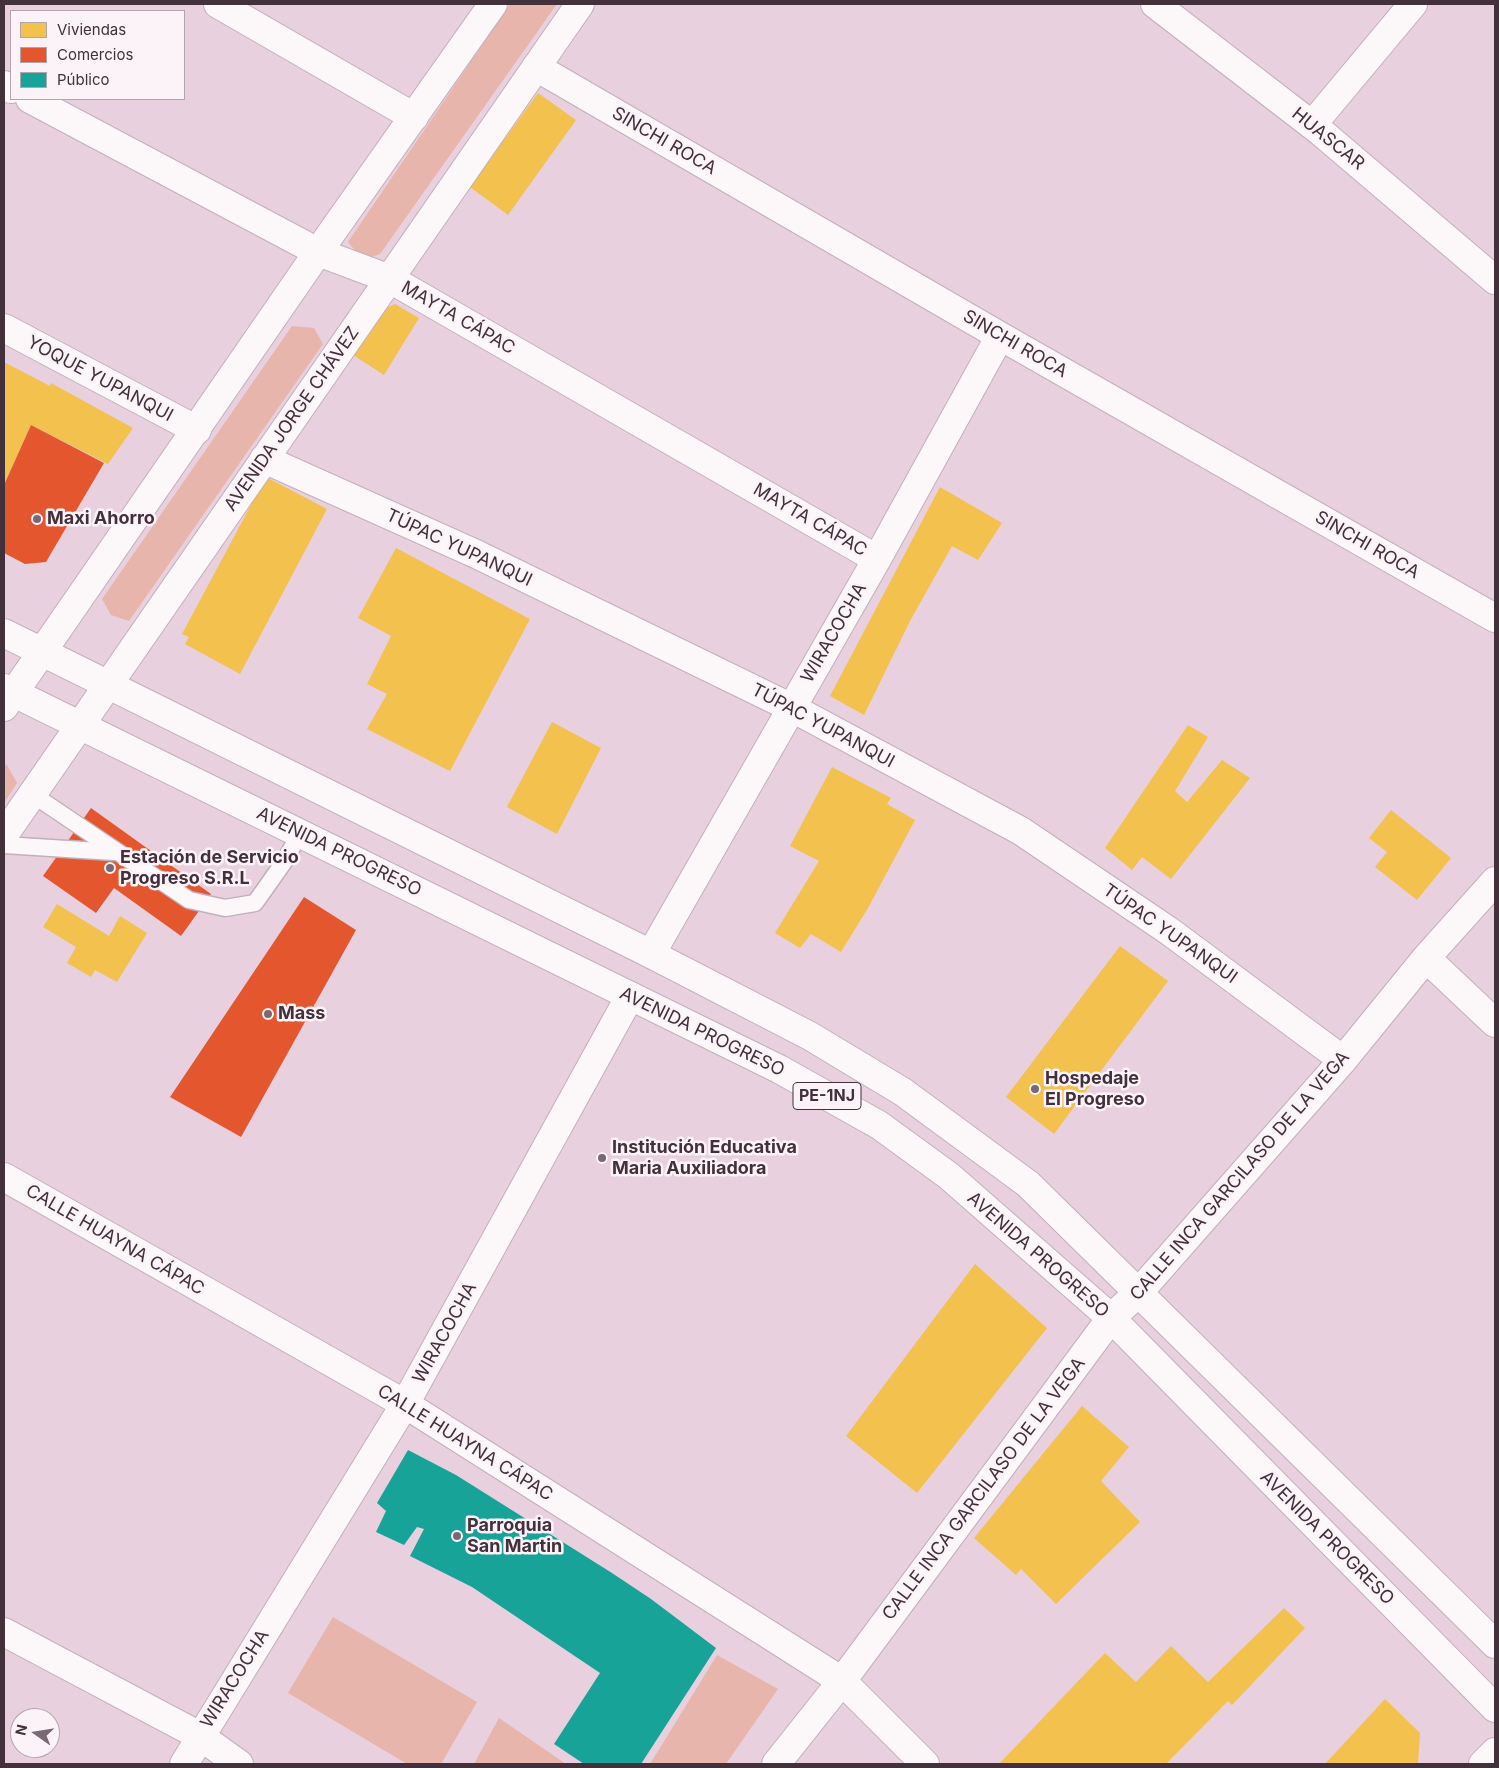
<!DOCTYPE html>
<meta charset="utf-8">
<style>
body{margin:0}
#map{position:relative;width:1499px;height:1768px;overflow:hidden;background:#e8d0df;font-family:Inter,sans-serif}
canvas{display:block}
.frame{position:absolute;inset:0;border:5px solid #42303b;pointer-events:none}
.legend{position:absolute;left:10px;top:10px;width:175px;height:90px;box-sizing:border-box;background:#fcf3f8;border:1px solid #b2a5ac;margin:0;padding:6px 9px;list-style:none;font-size:15px;color:#42303b}
.legend li{display:flex;align-items:center;gap:10px;height:25px}
.legend b{width:25px;border:1px solid #b2a5ac}
.north{position:absolute;left:10px;top:1708px;width:50px;height:50px;box-sizing:border-box;background:#fcf3f8;border:1px solid #b2a5ac;border-radius:50%;rotate:283deg;font-size:14px;font-weight:700;line-height:20px;text-align:center;color:#42303b}
.north::after{content:'';display:block;margin:auto;width:18px;height:22px;background:#7c6874;clip-path:polygon(50% 0,100% 100%,50% 72%,0 100%)}
</style>
<div id="map">
<canvas width="1499" height="1768"></canvas>
<div class="frame"></div>
<ul class="legend">
<li><b style="height:14px;background:#f2c14e"></b>Viviendas</li>
<li><b style="height:14px;background:#e4572e"></b>Comercios</li>
<li><b style="height:14px;background:#17a398"></b>Público</li>
</ul>
<div class="north">N</div>
</div>
<script>
const c = document.querySelector('canvas').getContext('2d');
c.lineJoin = 'round';
function fill(path, color) {
  c.fillStyle = color;
  c.fill(path, 'evenodd');
}
function poly(rows) {
  const path = new Path2D();
  for (const r of rows) {
    path.moveTo(r[0], r[1]);
    for (let i = 2; i < r.length; i += 2) path.lineTo(r[i], r[i + 1]);
  }
  return path;
}
function stroke(path, color, width, dash) {
  c.strokeStyle = color;
  c.lineWidth = width;
  c.lineCap = dash ? 'butt' : 'round';
  c.setLineDash(dash || []);
  c.stroke(path);
}
function drawText(font, color, halo, rows, align = 'center') {
  c.font = font + ' Inter,sans-serif';
  c.lineWidth = 5;
  c.setLineDash([]);
  c.textBaseline = 'middle';
  c.strokeStyle = halo;
  c.fillStyle = color;
  for (const [text, x, y, turn = 0] of rows) {
    c.save();
    c.translate(x, y);
    c.rotate((+turn || 0) * Math.PI / 180);
    c.textAlign = isNaN(turn) ? turn : align;
    if (halo) c.strokeText(text, 0, 0);
    c.fillText(text, 0, 0);
    c.restore();
  }
}
const green = poly([
 [510,4,557,4,380,254,363,260,348,242],
 [292,326,314,328,323,344,129,621,111,615,102,599],
 [4,764,7,765,17,783,4,803],
 [333,1617,477,1702,441,1764,407,1764,288,1693],
 [717,1655,778,1689,726,1764,650,1764],
 [499,1718,566,1764,474,1764]
]);
const homes = poly([
 [538,93,576,120,508,215,470,187],
 [395,304,419,318,384,375,353,355,381,310],
 [4,362,50,386,51,383,133,428,108,464,31,425,4,485],
 [266,477,327,509,240,674,185,644,189,637,182,634],
 [940,487,1002,523,978,560,952,546,910,621,864,715,830,696],
 [396,548,530,619,450,771,367,729,387,694,367,684,391,636,358,618],
 [552,722,601,748,557,834,507,807],
 [1188,725,1208,737,1175,791,1187,802,1222,760,1250,778,1171,879,1142,857,1132,870,1105,848],
 [832,767,891,798,887,804,915,820,868,908,841,952,811,934,800,948,775,933,819,861,790,846],
 [1391,810,1451,858,1417,900,1375,867,1387,852,1369,838],
 [57,904,109,936,120,916,147,933,117,982,95,970,91,977,67,963,76,947,43,927],
 [1120,946,1168,981,1054,1134,1006,1097],
 [975,1264,1047,1328,917,1493,846,1436],
 [1082,1406,1129,1447,1101,1481,1140,1522,1056,1604,1021,1569,1016,1575,974,1538],
 [1284,1608,1305,1628,1232,1705,1228,1701,1166,1764,999,1764,1105,1653,1136,1682,1171,1646,1208,1682],
 [1385,1699,1420,1733,1418,1764,1325,1764]
]);
const shops = poly([
 [31,425,104,463,46,562,25,564,4,553,4,485],
 [91,808,211,894,181,936,114,888,96,913,43,876],
 [304,897,356,930,241,1137,170,1097]
]);
const public = poly([
 [408,1450,456,1475,612,1573,651,1599,716,1648,641,1764,584,1764,554,1744,600,1673,472,1587,410,1556,424,1529,417,1527,404,1545,376,1532,386,1511,377,1503]
]);
const lane = poly([
 [32,794,189,900,225,908,255,903,284,862,300,833],
 [4,845,114,852]
]);
const street = poly([
 [218,4,414,117],
 [1155,4,1321,132,1495,280],
 [536,67,1000,336,1495,618],
 [4,85,11,89],
 [30,99,318,252,390,279,877,559],
 [1312,125,1413,4],
 [4,328,197,430],
 [264,459,476,554,792,708,1021,831,1169,931,1343,1060],
 [651,954,877,559,1000,336],
 [1426,958,1495,1023],
 [4,1177,405,1404,842,1681,925,1764],
 [4,1632,200,1736,239,1764],
 [184,1764,405,1404,630,996],
 [776,1764,842,1681,1111,1318,1139,1292,1343,1060,1426,958,1495,881],
 [1483,1764,1495,1752]
]);
const secondary = poly([
 [4,707,318,252,493,4],
 [4,835,580,4]
]);
const primary = poly([
 [4,633,651,954,810,1036,903,1092,1028,1184,1495,1644],
 [4,688,779,1069,879,1125,949,1176,1111,1318,1495,1708]
]);
const markers = [
 [37,519,5,"#7c6874"],
 [110,868,5,"#7c6874"],
 [268,1014,5,"#7c6874"],
 [1035,1089,5,"#7c6874"],
 [602,1158,5,"#7c6874"],
 [457,1536,5,"#7c6874"]
];
const shields = [
 [827,1096,68]
];
const shieldNames = [
 ["PE-1NJ",827,1096]
];
const streetNames = [
 ["HUASCAR",1328,139,39],
 ["SINCHI ROCA",664,141,30],
 ["MAYTA CÁPAC",458,318,30],
 ["SINCHI ROCA",1015,344,30],
 ["YOQUE YUPANQUI",100,379,28],
 ["AVENIDA JORGE CHÁVEZ",292,419,-55],
 ["MAYTA CÁPAC",810,520,30],
 ["SINCHI ROCA",1367,545,30],
 ["TÚPAC YUPANQUI",459,548,25],
 ["WIRACOCHA",834,633,-60],
 ["TÚPAC YUPANQUI",823,726,28],
 ["AVENIDA PROGRESO",339,852,26],
 ["TÚPAC YUPANQUI",1170,934,35],
 ["AVENIDA PROGRESO",702,1032,26],
 ["CALLE INCA GARCILASO DE LA VEGA",1240,1176,-49],
 ["CALLE HUAYNA CÁPAC",115,1240,30],
 ["AVENIDA PROGRESO",1038,1255,41],
 ["WIRACOCHA",445,1333,-61],
 ["CALLE HUAYNA CÁPAC",465,1443,32],
 ["CALLE INCA GARCILASO DE LA VEGA",984,1489,-53],
 ["AVENIDA PROGRESO",1327,1538,45],
 ["WIRACOCHA",235,1679,-58]
];
const poiNames = [
 ["Maxi Ahorro",47,519],
 ["Estación de Servicio",120,858],
 ["Progreso S.R.L",120,879],
 ["Mass",278,1014],
 ["Hospedaje",1045,1079],
 ["El Progreso",1045,1100],
 ["Institución Educativa",612,1148],
 ["Maria Auxiliadora",612,1169],
 ["Parroquia",467,1526],
 ["San Martin",467,1547]
];
fill(green, '#e8b5ac');
fill(homes, '#f2c14e');
fill(shops, '#e4572e');
fill(public, '#17a398');
stroke(lane, '#c3afbb', 19);
stroke(street, '#c3afbb', 30);
stroke(secondary, '#c3afbb', 30);
stroke(primary, '#c3afbb', 30);
stroke(lane, '#fcf8fa', 16);
stroke(street, '#fcf8fa', 28);
stroke(secondary, '#fcf8fa', 28);
stroke(primary, '#fcf8fa', 28);
for (const [x, y, r, color] of markers) {
  const dot = new Path2D();
  dot.arc(x, y, r, 0, 2 * Math.PI);
  c.fillStyle = color;
  c.fill(dot);
  stroke(dot, '#fcf3f8', 2);
}
for (const [x, y, w] of shields) {
  const box = new Path2D();
  box.roundRect(x - w / 2, y - 13.5, w, 27, 4);
  c.fillStyle = '#fcf3f8';
  c.fill(box);
  stroke(box, '#42303b', 1);
}
drawText('bold 16px', '#42303b', null, shieldNames);
drawText('18px', '#42303b', '#fcf3f8', streetNames);
drawText('bold 18px', '#42303b', '#fcf3f8', poiNames, 'left');
</script>
